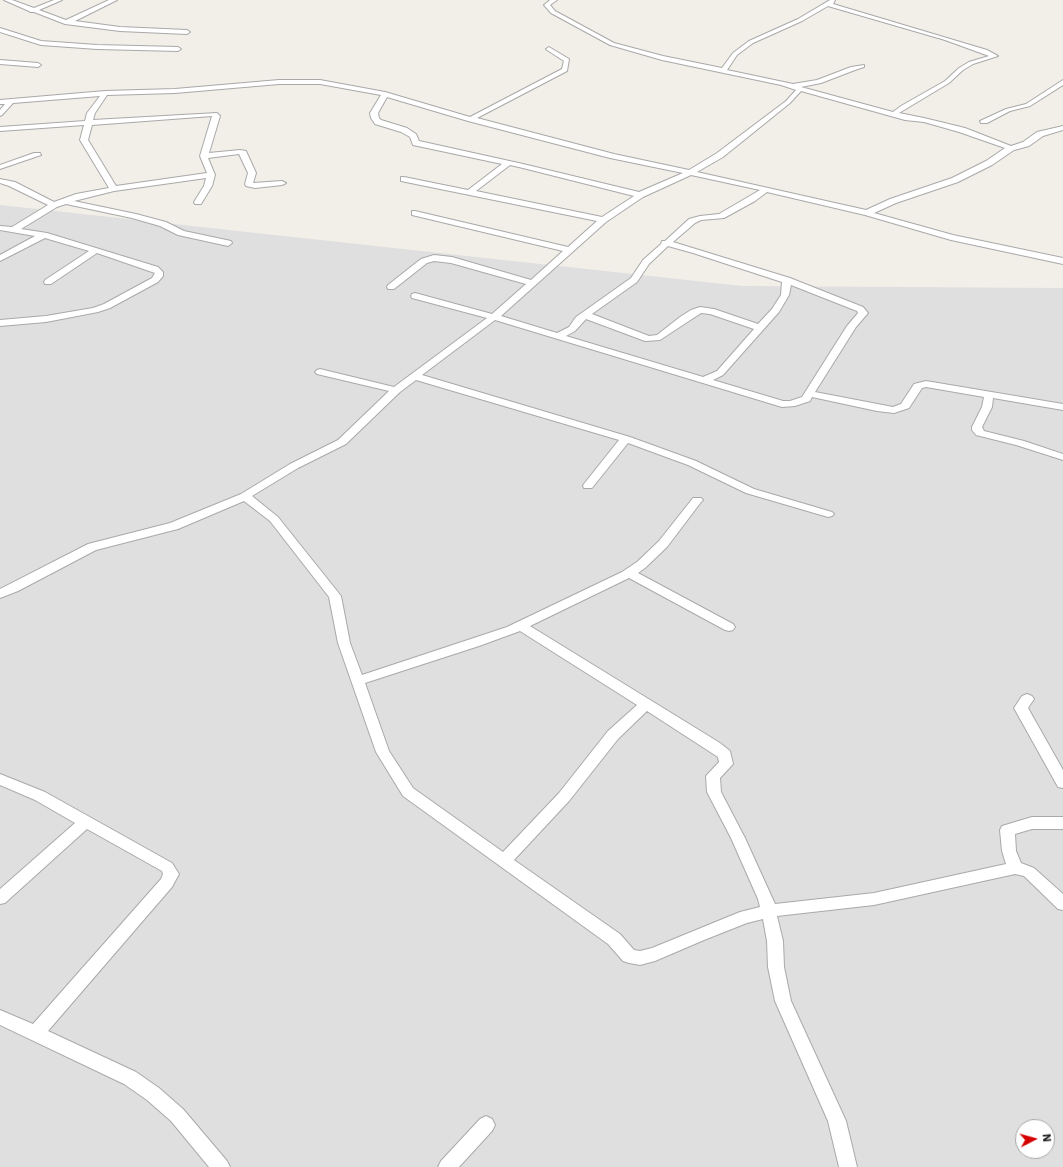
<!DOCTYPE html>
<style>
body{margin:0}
#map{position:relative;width:1063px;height:1167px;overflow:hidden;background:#f2efe9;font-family:"Work Sans",sans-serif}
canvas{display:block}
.north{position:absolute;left:1015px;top:1119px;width:40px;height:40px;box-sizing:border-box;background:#fff;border:1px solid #a7a7a7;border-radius:50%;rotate:84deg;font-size:11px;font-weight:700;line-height:16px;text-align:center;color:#222}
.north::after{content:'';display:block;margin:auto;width:14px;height:18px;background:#d40000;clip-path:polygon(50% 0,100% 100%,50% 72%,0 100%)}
</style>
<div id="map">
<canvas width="1063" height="1167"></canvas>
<div class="north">N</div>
</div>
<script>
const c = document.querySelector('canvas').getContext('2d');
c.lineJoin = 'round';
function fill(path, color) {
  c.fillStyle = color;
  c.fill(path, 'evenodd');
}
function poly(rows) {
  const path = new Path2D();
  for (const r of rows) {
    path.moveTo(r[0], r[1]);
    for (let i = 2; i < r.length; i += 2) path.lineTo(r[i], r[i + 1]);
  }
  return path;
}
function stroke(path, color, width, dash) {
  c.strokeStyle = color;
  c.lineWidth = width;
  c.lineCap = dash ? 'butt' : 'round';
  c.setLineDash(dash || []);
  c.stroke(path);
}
const residential = poly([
 [0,205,742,286,1063,288,1063,1167,0,1167],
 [1023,1127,1047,1127,1047,1151,1023,1151]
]);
const minor = poly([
 [4,0,12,0,34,8,54,0,62,0,39,10,66,20,109,0,117,0,75,21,120,27,187,30,190,32,187,34,120,31,65,24,34,12,30,12,29,11,4,0],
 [550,0,557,0,550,5,555,11,614,43,663,56,722,68,733,53,749,41,798,19,830,0,835,0,833,4,987,50,998,56,973,64,963,70,949,83,899,113,924,118,965,128,1011,146,1023,142,1037,132,1063,126,1063,130,1043,136,1029,146,1014,150,992,165,958,182,896,203,874,213,953,235,1063,258,1063,264,951,240,865,215,767,192,755,201,724,218,701,220,695,223,673,242,790,278,863,307,868,313,856,327,815,392,893,407,901,404,914,384,926,381,1063,404,1063,410,993,398,992,407,982,427,984,431,1024,441,1063,454,1063,460,1016,445,976,435,972,430,972,427,982,407,984,397,926,387,922,388,909,408,894,413,877,411,812,397,810,401,795,406,782,407,495,320,422,375,630,437,696,461,754,489,832,512,834,514,832,516,828,517,746,493,688,465,628,443,592,488,584,488,583,486,584,484,619,440,416,380,400,392,346,444,298,468,252,496,278,517,341,596,350,643,362,675,507,627,622,572,637,562,659,541,693,498,701,498,703,500,701,502,667,547,645,568,638,573,733,624,735,627,733,630,729,631,725,630,629,578,530,626,720,743,730,751,733,764,720,778,721,792,745,838,775,904,874,893,1006,864,1002,851,1000,830,1002,826,1032,817,1063,817,1063,829,1032,829,1015,834,1016,851,1021,863,1034,868,1063,894,1063,910,1058,909,1024,876,1015,874,874,905,777,916,783,941,784,967,791,1001,846,1121,857,1167,839,1167,828,1121,775,1001,768,967,767,941,763,919,747,923,704,940,655,961,640,965,629,963,623,961,608,944,403,796,376,752,338,643,329,597,270,521,244,501,178,529,96,550,18,591,0,598,0,589,88,544,170,523,241,494,290,464,338,440,389,391,317,374,315,372,317,370,320,369,394,387,487,318,412,298,411,296,412,294,415,293,492,314,526,284,451,263,434,261,427,263,394,289,388,289,387,287,388,285,421,259,434,255,452,257,531,280,563,251,412,215,412,211,415,211,568,247,597,221,401,181,401,177,404,177,468,190,502,164,413,145,410,137,401,132,375,124,371,118,370,113,381,95,320,84,279,84,175,93,107,95,95,113,93,120,217,113,220,116,209,153,240,150,246,151,256,173,253,183,282,181,286,183,282,185,255,188,246,186,245,184,248,173,239,154,208,158,215,175,212,186,201,204,195,204,194,202,204,186,206,178,114,191,74,201,136,214,166,222,184,231,231,241,232,243,228,246,178,235,160,226,132,218,66,204,57,207,21,229,47,233,158,267,163,272,163,276,158,282,110,308,98,312,46,322,0,326,0,320,46,316,93,308,104,304,152,278,155,273,97,253,51,284,45,284,44,282,45,280,89,251,45,238,0,261,0,255,35,236,0,230,0,226,12,227,48,205,9,186,0,183,0,179,15,182,54,202,76,194,109,188,80,140,84,125,0,131,0,127,85,121,87,113,100,96,13,103,2,115,0,116,0,110,5,104,0,104,0,100,105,91,175,89,279,80,320,80,385,92,470,117,562,69,564,61,547,50,546,49,549,47,569,59,567,71,477,118,614,154,689,170,717,153,786,101,796,90,781,85,662,60,610,45,551,13,544,5,550,0],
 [828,6,945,40,989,56,969,62,959,68,945,81,901,106,893,112,801,87,821,83,855,70,864,67,864,65,851,67,817,80,793,84,727,70,737,55,753,43,802,21,828,6],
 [801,91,905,120,924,122,959,132,1005,148,986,161,952,178,890,199,866,210,697,172,723,157,790,103,801,91],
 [387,97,468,121,610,158,683,173,639,192,523,164,419,141,416,134,407,128,381,120,379,118,378,113,387,97],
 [212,116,200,156,207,173,116,186,88,140,92,125,212,116],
 [510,165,523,168,634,196,602,217,476,191,510,165],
 [691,175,760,190,719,214,700,216,689,219,665,241,662,241,661,244,643,260,631,278,576,317,569,327,557,333,501,316,606,222,643,197,691,175],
 [668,246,693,253,782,282,781,295,772,309,758,324,714,309,700,307,691,310,680,317,657,335,649,336,592,314,637,282,649,264,668,246],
 [791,285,857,311,858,313,847,326,802,397,790,401,783,401,713,380,723,375,779,312,789,295,791,285],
 [701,313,710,314,754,329,717,371,703,377,566,336,575,331,586,319,645,341,660,340,701,313],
 [520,631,637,705,608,731,559,793,503,852,413,788,389,751,365,683,479,646,520,631],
 [647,711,718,757,719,762,706,776,707,792,731,838,758,899,760,907,740,912,652,948,640,951,634,950,620,934,514,860,569,801,618,739,647,711],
 [0,28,41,41,97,45,178,47,181,49,178,51,97,49,41,45,0,32,0,28],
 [0,60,38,63,41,65,38,67,0,64,0,60],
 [1063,80,1063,85,1030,106,1010,111,987,123,981,123,980,121,1006,109,1026,104,1063,80],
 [34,153,40,153,41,155,0,169,0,165,34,153],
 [1027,694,1032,696,1034,699,1028,708,1063,770,1063,788,1058,787,1014,708,1022,696,1027,694],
 [0,774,45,792,172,863,179,874,172,887,48,1031,136,1072,159,1088,183,1109,227,1161,230,1167,209,1167,171,1121,147,1100,124,1084,0,1025,0,1010,33,1024,161,879,163,874,162,871,87,829,5,903,0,904,0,889,75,823,35,800,0,785,0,774],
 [486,1116,492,1119,495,1125,492,1131,459,1167,438,1167,441,1161,480,1119,486,1116]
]);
fill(residential, '#e0dfdf');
stroke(minor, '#a9a9a9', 2);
fill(minor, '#fff');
</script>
